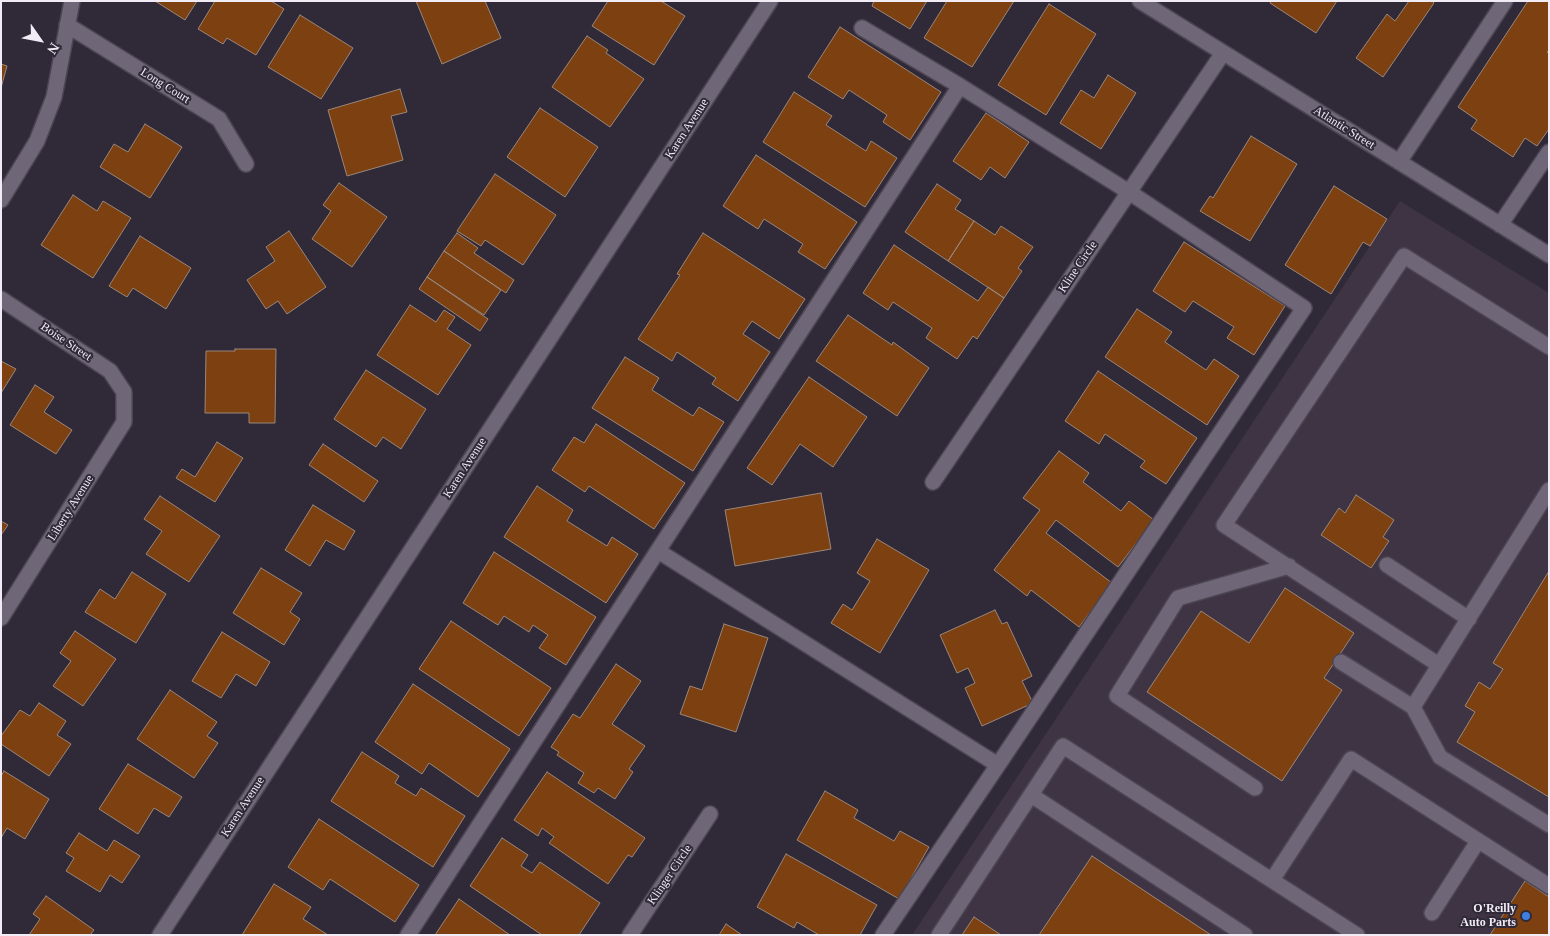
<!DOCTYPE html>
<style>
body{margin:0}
#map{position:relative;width:1550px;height:936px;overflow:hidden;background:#302938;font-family:Georgia,serif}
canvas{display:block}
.frame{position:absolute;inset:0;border:2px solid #f0ebf5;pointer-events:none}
.north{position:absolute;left:15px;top:15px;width:50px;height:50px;-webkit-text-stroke:4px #302938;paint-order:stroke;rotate:123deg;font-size:14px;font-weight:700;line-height:20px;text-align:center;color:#f0ebf5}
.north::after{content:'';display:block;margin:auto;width:18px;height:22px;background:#f0ebf5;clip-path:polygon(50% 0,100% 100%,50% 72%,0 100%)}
</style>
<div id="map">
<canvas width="1550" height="936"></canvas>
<div class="frame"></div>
<div class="north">N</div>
</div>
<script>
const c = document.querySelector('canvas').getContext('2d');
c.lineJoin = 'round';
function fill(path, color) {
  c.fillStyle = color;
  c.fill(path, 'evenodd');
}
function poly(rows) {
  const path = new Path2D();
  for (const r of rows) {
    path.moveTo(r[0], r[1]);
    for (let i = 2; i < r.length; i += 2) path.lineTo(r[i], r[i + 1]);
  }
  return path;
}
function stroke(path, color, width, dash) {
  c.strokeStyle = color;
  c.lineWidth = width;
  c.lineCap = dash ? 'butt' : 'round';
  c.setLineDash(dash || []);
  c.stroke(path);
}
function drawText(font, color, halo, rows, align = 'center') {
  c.font = font + ' Georgia,serif';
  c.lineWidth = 4;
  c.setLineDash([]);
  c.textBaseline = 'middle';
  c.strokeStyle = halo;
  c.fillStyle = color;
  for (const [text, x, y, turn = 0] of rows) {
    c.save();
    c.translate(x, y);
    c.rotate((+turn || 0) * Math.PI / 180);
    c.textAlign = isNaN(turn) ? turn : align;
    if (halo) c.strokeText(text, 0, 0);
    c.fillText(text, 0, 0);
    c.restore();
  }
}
const commercial = poly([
 [1400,201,1549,293,1549,935,912,935]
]);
const building = poly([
 [155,1,197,1,185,20,155,1],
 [215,1,271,1,284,9,256,55,227,38,223,44,198,29,215,1],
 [416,1,485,1,501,38,442,64,416,1],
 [608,1,661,1,685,16,654,65,592,26,608,1],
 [874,1,927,1,910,29,872,6,874,1],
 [947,1,1014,1,972,67,924,38,947,1],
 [1271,1,1337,1,1316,33,1270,3,1271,1],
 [1409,1,1432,1,1434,3,1383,77,1356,58,1387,14,1395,21,1409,1],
 [1528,1,1549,1,1549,50,1547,52,1549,53,1549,129,1537,146,1525,138,1513,157,1471,129,1477,120,1458,107,1528,1],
 [1049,4,1096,34,1046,115,998,85,1049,4],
 [300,15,353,48,321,99,268,67,300,15],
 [840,27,941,92,910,140,883,122,887,115,849,90,843,99,808,77,840,27],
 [587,36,608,50,606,53,644,79,610,127,552,87,587,36],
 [1,64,7,66,1,88,1,64],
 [1108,75,1136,93,1101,149,1060,123,1081,90,1094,98,1108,75],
 [400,89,407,112,391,116,403,160,347,176,328,110,400,89],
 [794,92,832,116,826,125,866,151,871,141,897,158,865,207,763,142,794,92],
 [540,108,598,147,565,197,507,157,540,108],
 [986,113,1029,142,1005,178,990,167,981,180,953,161,986,113],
 [145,124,182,147,150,198,100,167,114,144,128,152,145,124],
 [1251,136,1297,164,1250,241,1200,211,1210,196,1213,198,1251,136],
 [756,155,857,222,825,269,798,252,803,244,764,219,758,229,723,206,756,155],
 [495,174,556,215,523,265,485,240,481,246,457,231,495,174],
 [339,183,387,217,352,267,312,239,331,211,323,205,339,183],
 [937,184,961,200,955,209,974,221,948,261,905,232,937,184],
 [1334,186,1387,219,1370,246,1363,242,1331,294,1285,265,1334,186],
 [73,195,97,211,103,201,131,218,93,278,41,245,73,195],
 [974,221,995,235,1001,226,1033,247,1018,268,1022,271,1004,298,948,261,974,221],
 [289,231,326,287,287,314,278,301,266,309,247,280,275,261,266,247,289,231],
 [457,233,478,248,474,253,514,280,506,293,444,251,457,233],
 [703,233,805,299,779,339,752,321,743,334,770,352,738,401,712,384,716,378,677,352,672,361,638,339,680,275,677,274,703,233],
 [140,236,191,268,166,309,133,288,127,297,109,286,140,236],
 [1184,242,1285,306,1254,355,1227,338,1234,327,1193,301,1185,312,1153,291,1184,242],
 [894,245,978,301,988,287,1004,298,977,339,973,336,957,359,926,338,932,328,893,302,888,310,863,293,894,245],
 [444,251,501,290,484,315,427,277,444,251],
 [427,277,488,319,480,331,419,289,427,277],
 [410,305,436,322,444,310,455,317,447,329,471,345,438,395,377,355,410,305],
 [1137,309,1172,332,1165,342,1206,370,1214,359,1239,376,1207,425,1105,357,1137,309],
 [848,315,892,345,893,342,929,368,897,416,816,361,848,315],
 [235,349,276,349,275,423,249,423,249,413,205,413,206,351,235,351,235,349],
 [625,357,659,378,652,390,693,416,699,407,724,422,693,471,592,408,625,357],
 [1,361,16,369,1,393,1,361],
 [366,370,426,409,401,449,383,437,376,447,334,419,366,370],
 [1098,371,1197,438,1166,484,1140,467,1145,461,1105,434,1099,444,1065,421,1098,371],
 [809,377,867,417,833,467,800,444,772,485,747,468,809,377],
 [35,385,54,397,44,412,72,430,56,454,10,425,35,385],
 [596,424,685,483,654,529,589,486,585,492,552,470,574,437,584,443,596,424],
 [217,442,243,458,215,502,176,478,182,469,195,477,217,442],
 [323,444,378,481,364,502,309,465,323,444],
 [1059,451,1089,473,1083,482,1121,511,1129,501,1154,520,1118,567,1056,520,1046,533,1112,583,1079,627,1031,590,1027,596,994,570,1040,510,1023,498,1059,451],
 [537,486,573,510,567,521,607,546,612,537,638,554,606,603,504,537,537,486],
 [821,493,831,549,735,566,725,510,821,493],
 [1356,495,1394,520,1383,537,1389,541,1371,568,1321,535,1339,508,1345,513,1356,495],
 [160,496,220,536,189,582,146,554,162,531,144,519,160,496],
 [313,505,355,531,344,550,326,540,310,566,285,550,313,505],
 [1,521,8,525,1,535,1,521],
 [877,539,929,570,880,653,831,623,843,604,852,610,870,581,857,573,877,539],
 [494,552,596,617,566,665,539,648,548,635,533,625,529,632,504,616,498,625,463,603,494,552],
 [261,568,302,593,290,612,300,619,284,645,233,613,261,568],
 [1549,571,1549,797,1457,742,1475,712,1465,706,1479,682,1490,689,1503,669,1493,663,1549,571],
 [132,572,166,594,136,643,85,612,100,589,115,599,132,572],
 [1285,588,1354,633,1324,678,1342,690,1282,781,1147,692,1201,611,1249,643,1285,588],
 [995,610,1002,624,1007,622,1032,676,1022,681,1033,703,982,726,965,688,975,683,968,668,957,673,940,635,995,610],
 [451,621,551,688,519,736,419,669,451,621],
 [724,624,768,638,736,732,680,714,690,686,702,690,724,624],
 [75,631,116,659,83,706,53,686,71,661,60,653,75,631],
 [222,632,270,662,256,686,236,674,221,698,192,681,222,632],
 [616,664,641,681,612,724,645,746,629,769,633,772,615,799,598,788,594,793,578,783,584,773,557,755,559,752,551,747,573,714,580,718,616,664],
 [413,684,510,749,478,797,429,763,422,774,375,742,413,684],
 [170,690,217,722,207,736,218,743,194,778,137,739,170,690],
 [39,703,66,721,57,735,71,744,49,776,1,744,1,736,20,710,30,716,39,703],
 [362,752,399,776,395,783,416,796,421,788,465,816,433,867,331,801,362,752],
 [128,764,182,797,169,817,154,808,138,834,99,809,128,764],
 [4,771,49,799,25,839,7,828,1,838,1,776,4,771],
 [547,772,645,838,632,857,628,855,608,884,549,843,554,837,542,828,538,836,514,820,547,772],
 [825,791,858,810,854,818,894,841,900,831,929,847,899,899,797,840,825,791],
 [319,819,419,885,395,922,330,879,323,890,288,867,319,819],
 [79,833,107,851,114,840,140,856,122,883,110,875,100,892,66,871,74,858,66,853,79,833],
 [502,838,528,855,521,866,532,873,540,862,600,903,579,935,542,935,470,886,502,838],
 [786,854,877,905,860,935,819,935,797,922,794,928,757,907,786,854],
 [1092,856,1211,935,1039,935,1092,856],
 [1525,881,1549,897,1549,935,1490,935,1525,881],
 [274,884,311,907,303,919,328,935,242,935,274,884],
 [46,896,94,930,90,935,29,935,40,919,33,914,46,896],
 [459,899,510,935,435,935,459,899],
 [974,917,1001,935,962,935,974,917],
 [726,924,742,935,719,935,726,924]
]);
const minor = poly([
 [1140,1,1549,255],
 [67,25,219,119,246,164],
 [862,28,960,86,1129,192,1304,308,998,765],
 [1399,162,1505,1],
 [1,200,37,141,54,97,72,1],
 [1500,225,1549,152],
 [1,299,110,371,124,392,124,422,1,618],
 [933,482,1223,53],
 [1549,490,1413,707,1440,757,1549,825],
 [658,551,998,765,883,935],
 [1387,565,1469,619],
 [1341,662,1413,707],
 [1439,665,1224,525,1404,256,1549,347],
 [1255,788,1117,696,1178,598,1289,566],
 [1031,795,1245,935],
 [1272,880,1351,759,1549,886],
 [1432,913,1478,841],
 [160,935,770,1],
 [408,935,960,86],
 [630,935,710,814],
 [939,935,1063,746,1357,935]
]);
const markers = [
 [1526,916,5,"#3f7fe0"]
];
const streetNames = [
 ["Long Court",165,86,32],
 ["Atlantic Street",1344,128,32],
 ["Karen Avenue",687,129,-57],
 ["Kline Circle",1078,267,-56],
 ["Boise Street",66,342,34],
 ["Karen Avenue",465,468,-57],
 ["Liberty Avenue",71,508,-58],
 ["Karen Avenue",243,807,-57],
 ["Klinger Circle",670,875,-56]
];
const poiNames = [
 ["O'Reilly",1516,909],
 ["Auto Parts",1516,923]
];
fill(commercial, '#3e3443');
fill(building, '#7d4011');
stroke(building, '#9a877b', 1);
stroke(minor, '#4c4552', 18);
stroke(minor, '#6f6678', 15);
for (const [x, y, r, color] of markers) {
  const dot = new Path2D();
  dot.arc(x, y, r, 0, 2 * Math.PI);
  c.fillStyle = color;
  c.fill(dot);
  stroke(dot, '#302938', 2);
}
drawText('12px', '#f0ebf5', '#302938', streetNames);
drawText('bold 12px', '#f0ebf5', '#302938', poiNames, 'right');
</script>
